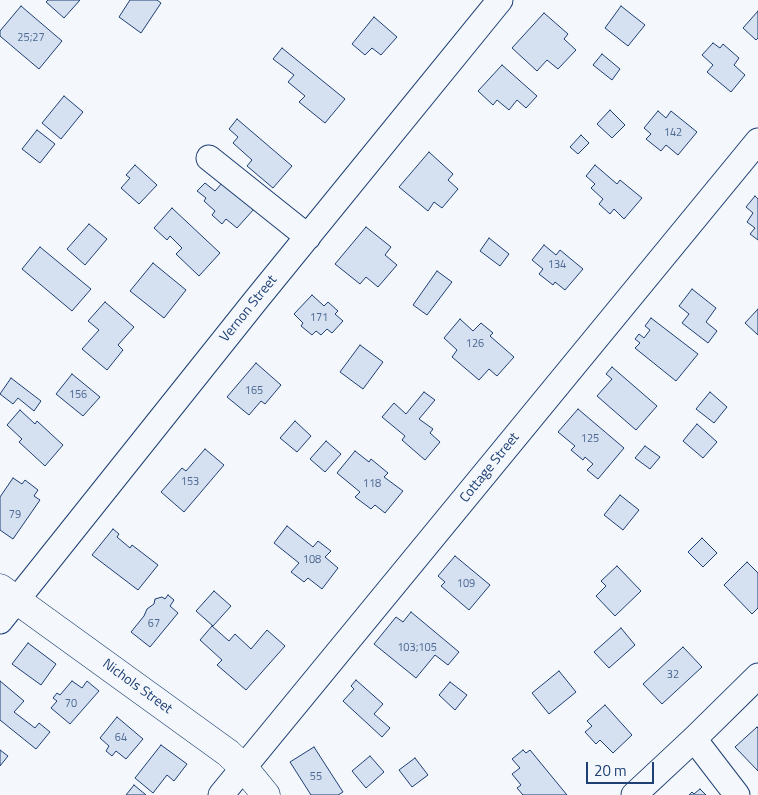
<!DOCTYPE html>
<style>
body{margin:0}
#map{position:relative;width:758px;height:795px;overflow:hidden;background:#f4f7fb;font-family:"Titillium Web",sans-serif}
canvas{display:block}
.scale{position:absolute;left:586px;top:762px;width:68px;height:22px;box-sizing:border-box;border:2px solid #1d3f73;border-top:0;padding-left:6px;font-size:15px;line-height:18px;white-space:nowrap;color:#1d3f73;-webkit-text-stroke:4px #f4f7fb;paint-order:stroke}
</style>
<div id="map">
<canvas width="758" height="795"></canvas>
<div class="scale">20 m</div>
</div>
<script>
const c = document.querySelector('canvas').getContext('2d');
c.lineJoin = 'round';
function fill(path, color) {
  c.fillStyle = color;
  c.fill(path, 'evenodd');
}
function poly(rows) {
  const path = new Path2D();
  for (const r of rows) {
    path.moveTo(r[0], r[1]);
    for (let i = 2; i < r.length; i += 2) path.lineTo(r[i], r[i + 1]);
  }
  return path;
}
function stroke(path, color, width, dash) {
  c.strokeStyle = color;
  c.lineWidth = width;
  c.lineCap = dash ? 'butt' : 'round';
  c.setLineDash(dash || []);
  c.stroke(path);
}
function drawText(font, color, halo, rows, align = 'center') {
  c.font = font + ' "Titillium Web",sans-serif';
  c.lineWidth = 4;
  c.setLineDash([]);
  c.textBaseline = 'middle';
  c.strokeStyle = halo;
  c.fillStyle = color;
  for (const [text, x, y, turn = 0] of rows) {
    c.save();
    c.translate(x, y);
    c.rotate((+turn || 0) * Math.PI / 180);
    c.textAlign = isNaN(turn) ? turn : align;
    if (halo) c.strokeText(text, 0, 0);
    c.fillText(text, 0, 0);
    c.restore();
  }
}
const building = poly([
 [48,0,80,0,64,18,46,2,48,0],
 [130,0,157,0,161,3,141,33,119,17,130,0],
 [21,6,62,41,39,69,0,36,0,31,21,6],
 [621,6,645,25,628,46,605,28,621,6],
 [758,11,758,38,756,40,743,28,758,11],
 [544,13,568,34,564,39,576,50,558,69,547,60,537,71,512,48,544,13],
 [374,17,397,37,381,55,372,48,365,55,352,44,374,17],
 [713,43,720,48,723,44,739,58,734,65,745,75,731,92,707,72,713,65,702,55,713,43],
 [282,48,345,99,325,123,299,102,305,96,288,82,294,75,273,59,282,48],
 [602,54,620,69,612,80,593,65,602,54],
 [502,65,537,96,526,108,517,100,509,110,497,100,493,105,478,91,502,65],
 [64,96,83,112,61,139,42,123,64,96],
 [610,110,625,125,612,138,597,124,610,110],
 [658,111,666,118,671,111,697,132,678,155,666,145,661,151,646,139,651,134,644,128,658,111],
 [237,119,292,166,273,188,247,166,252,160,233,143,238,137,229,129,237,119],
 [37,130,55,144,40,163,22,149,37,130],
 [581,135,589,143,578,154,570,147,581,135],
 [429,152,453,174,448,180,458,189,442,208,434,202,428,211,399,187,429,152],
 [135,165,157,185,139,204,121,188,130,178,126,175,135,165],
 [595,165,617,184,620,180,642,198,624,219,614,209,610,214,599,204,603,199,591,188,595,184,586,176,595,165],
 [223,182,254,209,237,228,226,219,222,224,212,215,215,211,204,201,206,198,197,191,205,183,215,191,223,182],
 [755,196,758,199,758,240,750,234,755,228,747,222,753,213,746,207,755,196],
 [172,208,220,253,199,276,176,254,182,248,170,236,167,240,154,228,172,208],
 [89,224,107,239,85,265,67,249,89,224],
 [366,227,391,247,385,255,397,265,378,287,366,277,360,284,335,264,366,227],
 [489,238,509,254,500,266,480,251,489,238],
 [544,245,556,255,560,250,583,269,565,290,555,282,553,285,539,274,543,269,532,260,544,245],
 [40,247,91,289,72,311,22,269,40,247],
 [153,263,186,290,164,318,130,291,153,263],
 [437,271,452,282,427,315,413,305,437,271],
 [692,289,716,308,706,322,717,331,708,343,682,323,689,314,679,306,692,289],
 [312,295,324,306,328,302,338,311,335,314,343,321,332,333,327,329,321,335,316,331,312,335,301,326,303,323,294,314,312,295],
 [105,302,134,327,118,345,123,350,107,370,82,349,99,330,88,321,105,302],
 [758,309,758,335,745,323,758,309],
 [651,318,698,354,676,381,635,348,640,343,635,339,639,334,644,338,650,330,645,326,651,318],
 [460,319,473,331,481,323,493,333,490,336,514,357,497,376,489,369,479,380,452,357,457,350,444,338,460,319],
 [360,345,383,362,363,389,340,372,360,345],
 [256,363,281,385,265,404,261,401,249,415,227,397,256,363],
 [612,367,657,406,636,430,597,396,612,379,606,374,612,367],
 [72,374,100,397,83,416,56,394,72,374],
 [11,378,41,401,34,411,18,398,13,404,0,394,11,378],
 [424,392,435,400,419,419,433,429,430,433,440,442,425,460,402,440,405,436,382,417,394,403,406,414,424,392],
 [710,392,727,407,714,423,696,409,710,392],
 [578,409,624,448,598,479,587,470,593,464,585,457,583,460,571,450,575,446,558,432,578,409],
 [20,410,35,424,37,421,63,445,45,466,19,442,22,439,7,425,20,410],
 [295,421,311,436,297,452,280,438,295,421],
 [697,424,717,442,703,458,683,441,697,424],
 [326,441,341,454,325,472,310,459,326,441],
 [645,446,660,457,650,469,635,458,645,446],
 [205,449,224,465,184,512,161,492,182,468,186,471,205,449],
 [355,451,369,462,371,459,388,473,384,477,403,491,385,513,375,505,371,509,355,497,360,492,337,473,355,451],
 [13,478,22,484,25,480,38,490,34,496,40,500,13,539,0,530,0,497,13,478],
 [620,495,639,510,623,530,604,515,620,495],
 [287,526,313,547,318,541,331,551,325,557,338,568,322,589,308,578,304,582,291,572,299,563,274,543,287,526],
 [113,529,119,534,117,537,130,548,132,545,158,565,138,590,92,555,113,529],
 [702,538,717,553,703,567,688,552,702,538],
 [455,556,490,585,469,610,441,586,445,582,438,576,455,556],
 [747,562,758,573,758,608,752,614,724,585,747,562],
 [617,566,641,591,615,616,596,596,606,586,601,581,617,566],
 [214,591,231,606,213,626,196,611,214,591],
 [168,595,174,600,170,606,178,613,150,647,131,632,144,616,147,609,154,604,155,599,162,597,165,599,168,595],
 [411,612,459,652,448,665,435,655,416,678,374,644,396,617,403,622,411,612],
 [212,626,229,641,235,634,251,649,267,630,285,646,246,690,217,665,222,660,200,640,212,626],
 [621,628,635,645,609,668,594,652,621,628],
 [28,643,56,664,41,685,12,664,28,643],
 [683,647,702,667,662,704,643,684,683,647],
 [559,671,576,692,549,714,532,693,559,671],
 [356,680,383,704,374,714,390,728,382,737,343,701,354,689,351,686,356,680],
 [0,681,24,701,14,712,35,728,39,723,50,732,36,749,0,720,0,681],
 [72,681,82,688,87,681,99,691,70,724,51,708,57,701,53,698,57,693,60,695,72,681],
 [450,682,467,695,455,710,439,695,450,682],
 [605,705,632,735,613,753,600,740,596,744,585,732,592,726,587,721,605,705],
 [117,717,143,739,126,759,116,751,112,756,106,751,109,746,100,738,117,717],
 [757,727,758,728,758,771,735,747,757,727],
 [161,745,187,764,174,781,167,775,153,793,135,778,161,745],
 [314,747,343,792,338,795,311,795,290,762,314,747],
 [0,750,8,756,0,766,0,750],
 [523,750,526,753,530,750,567,795,523,795,517,788,521,785,512,774,520,768,512,759,523,750],
 [370,756,384,772,366,788,352,771,370,756],
 [415,758,428,775,412,787,399,770,415,758],
 [134,785,146,795,126,795,134,785],
 [700,789,706,795,689,795,692,792,694,794,700,789]
]);
const minor = poly([
 [209,158,308,237],
 [0,621,256,300,500,0],
 [694,739,737,795],
 [221,795,758,141],
 [634,795,694,739,758,676]
]);
const major = poly([
 [0,588,228,753,244,768,266,795]
]);
const numberNames = [
 ["25;27",31,38],
 ["142",673,133],
 ["134",557,265],
 ["171",319,318],
 ["126",475,344],
 ["165",254,391],
 ["156",78,395],
 ["125",590,439],
 ["153",190,482],
 ["118",372,484],
 ["79",15,515],
 ["108",312,560],
 ["109",466,584],
 ["67",154,624],
 ["103;105",417,648],
 ["32",673,675],
 ["70",71,704],
 ["64",121,738],
 ["55",316,777]
];
const streetNames = [
 ["Vernon Street",249,309,-51],
 ["Cottage Street",490,468,-51],
 ["Nichols Street",137,687,36]
];
fill(building, '#d5e0f0');
stroke(building, '#1d3f73', 1);
stroke(minor, '#1d3f73', 27);
stroke(major, '#1d3f73', 29);
stroke(minor, '#f4f7fb', 25);
stroke(major, '#f4f7fb', 28);
drawText('11px', '#4b6792', null, numberNames);
drawText('14px', '#1d3f73', '#f4f7fb', streetNames);
</script>
